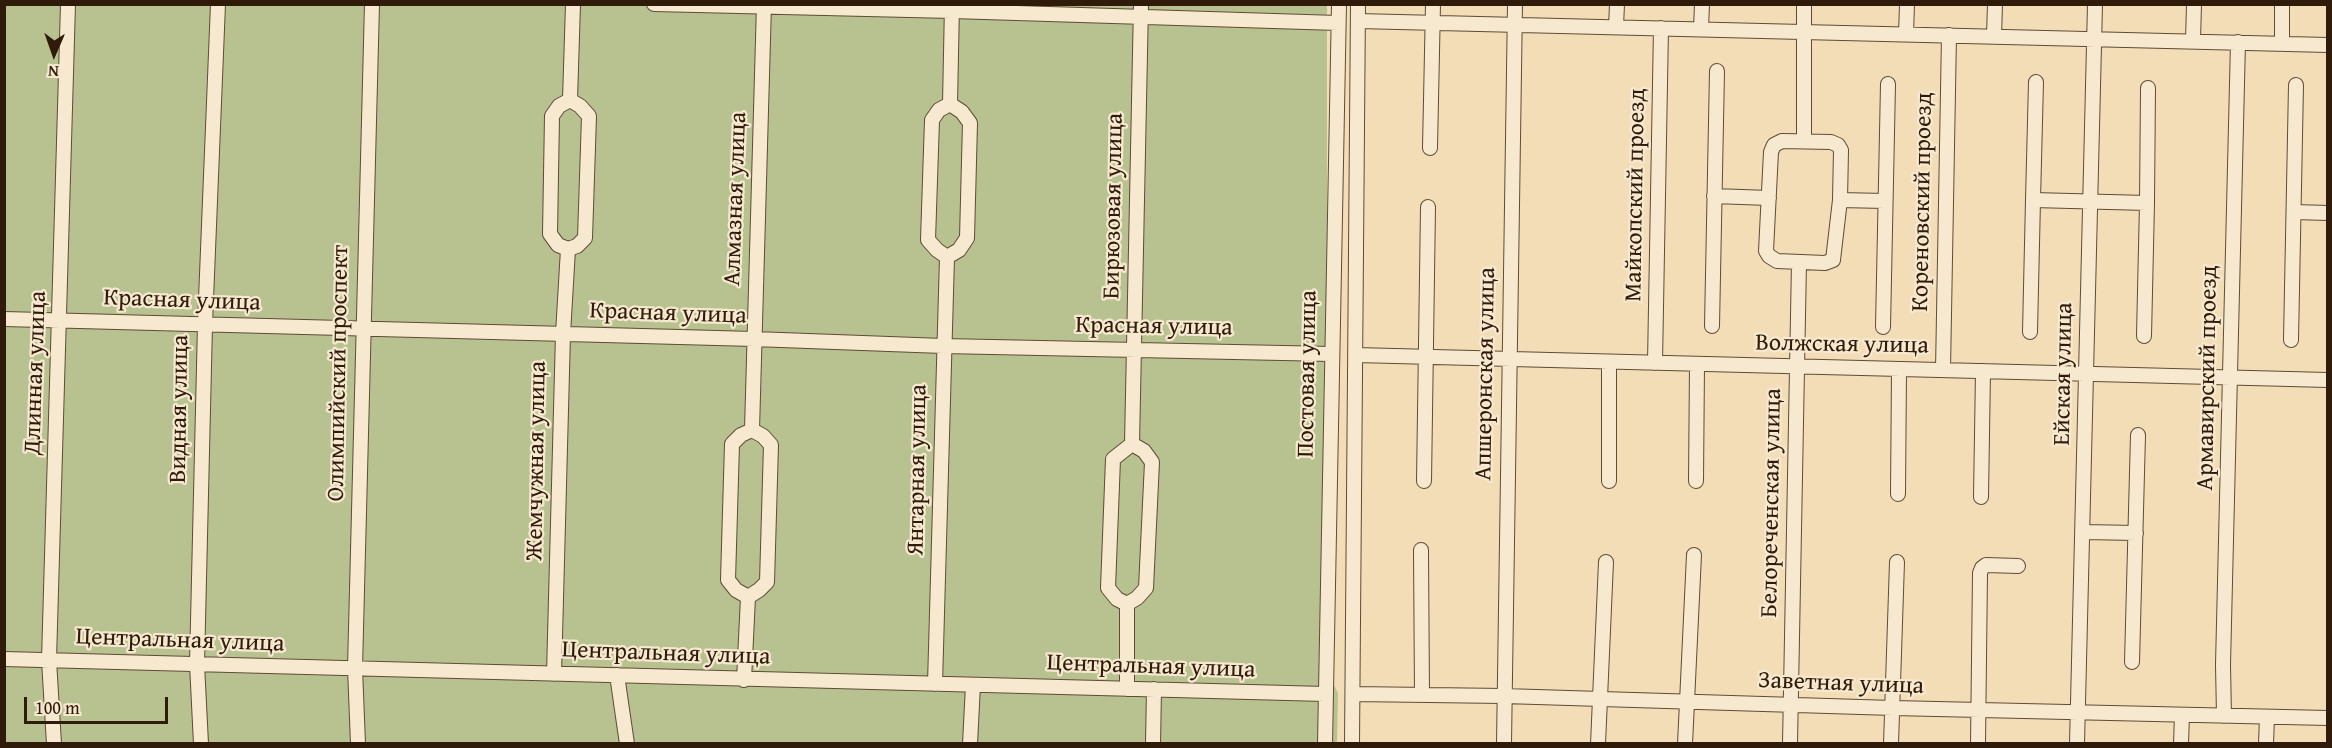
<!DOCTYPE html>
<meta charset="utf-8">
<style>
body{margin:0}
#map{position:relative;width:2332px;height:748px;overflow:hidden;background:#f2ddb7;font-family:"Gentium Book Plus",serif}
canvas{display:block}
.frame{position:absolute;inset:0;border:6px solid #301a0a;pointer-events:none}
.north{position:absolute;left:24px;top:24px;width:60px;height:60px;-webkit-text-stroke:4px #f7e9d0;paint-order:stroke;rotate:182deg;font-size:16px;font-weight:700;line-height:24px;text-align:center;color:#301a0a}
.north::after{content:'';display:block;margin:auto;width:21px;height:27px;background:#301a0a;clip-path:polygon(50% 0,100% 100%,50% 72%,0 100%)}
.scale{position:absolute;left:24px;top:697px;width:144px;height:27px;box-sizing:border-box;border:3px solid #301a0a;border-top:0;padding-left:8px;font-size:18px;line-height:21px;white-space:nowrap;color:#301a0a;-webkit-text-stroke:4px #f7e9d0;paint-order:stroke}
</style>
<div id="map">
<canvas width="2332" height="748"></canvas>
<div class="frame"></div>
<div class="north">N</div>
<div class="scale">100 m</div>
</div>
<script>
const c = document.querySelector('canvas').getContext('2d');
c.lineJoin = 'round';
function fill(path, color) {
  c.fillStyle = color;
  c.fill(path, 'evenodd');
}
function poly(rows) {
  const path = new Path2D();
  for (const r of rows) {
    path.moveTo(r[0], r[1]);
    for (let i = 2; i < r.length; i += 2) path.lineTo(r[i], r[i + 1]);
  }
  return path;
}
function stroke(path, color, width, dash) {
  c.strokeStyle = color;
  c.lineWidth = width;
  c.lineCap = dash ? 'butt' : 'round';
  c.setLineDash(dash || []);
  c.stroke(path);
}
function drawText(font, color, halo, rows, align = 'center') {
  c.font = font + ' "Gentium Book Plus",serif';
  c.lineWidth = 4.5;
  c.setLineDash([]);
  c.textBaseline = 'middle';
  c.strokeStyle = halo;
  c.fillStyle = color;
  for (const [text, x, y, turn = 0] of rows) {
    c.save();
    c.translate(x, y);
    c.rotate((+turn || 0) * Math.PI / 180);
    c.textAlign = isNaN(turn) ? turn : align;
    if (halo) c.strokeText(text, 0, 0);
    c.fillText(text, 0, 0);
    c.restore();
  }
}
const green = poly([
 [4,5,1327,5,1327,279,1323,664,1338,693,1337,743,5,743]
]);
const minor = poly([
 [654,4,952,11,1338,23],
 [1804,4,1804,141],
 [1358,21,2328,45],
 [1616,27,1617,4],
 [1701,29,1702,4],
 [1906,34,1907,4],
 [1994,36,1995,4],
 [2193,41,2194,4],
 [2282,43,2282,4],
 [1782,141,1831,142,1838,145,1841,150,1840,200,1833,260,1825,263,1777,261,1769,256,1766,251,1771,152,1774,145,1782,141],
 [1430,148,1433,4],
 [1714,196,1769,198],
 [1840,200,1885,201],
 [2033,200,2036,82],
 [2294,212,2328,213],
 [568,249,577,246,585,238,589,116,580,106,570,100],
 [947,257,937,250,928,240,932,120,939,110,950,104],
 [4,319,754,339,943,346,1331,354],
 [1712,326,1717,71],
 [1883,327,1888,84],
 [2030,332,2033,200,2147,203,2148,88],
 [2144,336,2147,203],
 [2291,340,2296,85],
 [1356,355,2328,380],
 [1609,362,1609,481],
 [1655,363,1661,28],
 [1943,370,1949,35],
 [1424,481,1428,207],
 [1696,481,1697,364],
 [1898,494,1899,369],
 [1981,497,1983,371],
 [2084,532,2136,533],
 [1421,550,1422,695],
 [748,597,759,590,767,582,771,445,763,436,752,430],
 [1127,604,1117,599,1108,588,1113,459,1132,444],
 [4,659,1325,694],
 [2132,662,2138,435],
 [554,674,563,334,568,249,558,245,550,234,552,116,559,106,570,100,573,4],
 [617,675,627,744],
 [744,680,748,597,736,590,728,580,732,444,741,435,752,430,764,4],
 [935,684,947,257,959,250,967,238,970,123,962,112,950,104,952,4],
 [1127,689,1127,604,1137,598,1146,588,1152,462,1144,451,1132,444,1141,4],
 [1353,694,1504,696,1893,708,2328,718],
 [2224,716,2223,665,2238,42],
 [54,744,49,660,68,4],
 [201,744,197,664,205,324,218,4],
 [358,744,355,668,372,4],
 [970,744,973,685],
 [1153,744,1154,689],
 [1325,744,1339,4],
 [1352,744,1358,4],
 [1504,744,1515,4],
 [1598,744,1606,562],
 [1685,744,1694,555],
 [1790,744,1799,262],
 [1891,744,1897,562],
 [1978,744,1980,573,1982,568,1986,565,2018,566],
 [2077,744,2095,4],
 [2181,744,2182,715],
 [2266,744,2267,717]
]);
const streetNames = [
 ["Майкопский проезд",1636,195,-89],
 ["Алмазная улица",736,199,-88],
 ["Кореновский проезд",1923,202,-89],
 ["Бирюзовая улица",1114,206,-89],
 ["Красная улица",182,301,2],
 ["Красная улица",668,314,2],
 ["Красная улица",1154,327,1],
 ["Волжская улица",1842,345,1],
 ["Длинная улица",36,373,-88],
 ["Олимпийский проспект",339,373,-89],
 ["Постовая улица",1308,374,-89],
 ["Апшеронская улица",1486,374,-89],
 ["Ейская улица",2064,374,-89],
 ["Армавирский проезд",2208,378,-89],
 ["Видная улица",180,409,-89],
 ["Жемчужная улица",537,461,-89],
 ["Янтарная улица",918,470,-89],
 ["Белореченская улица",1772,503,-89],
 ["Центральная улица",180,641,2],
 ["Центральная улица",666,654,2],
 ["Центральная улица",1151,667,2],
 ["Заветная улица",1841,684,2]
];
fill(green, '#b7c290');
stroke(minor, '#604b35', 16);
stroke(minor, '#f7e9d0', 14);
drawText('24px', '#301a0a', '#f7e9d0', streetNames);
</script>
